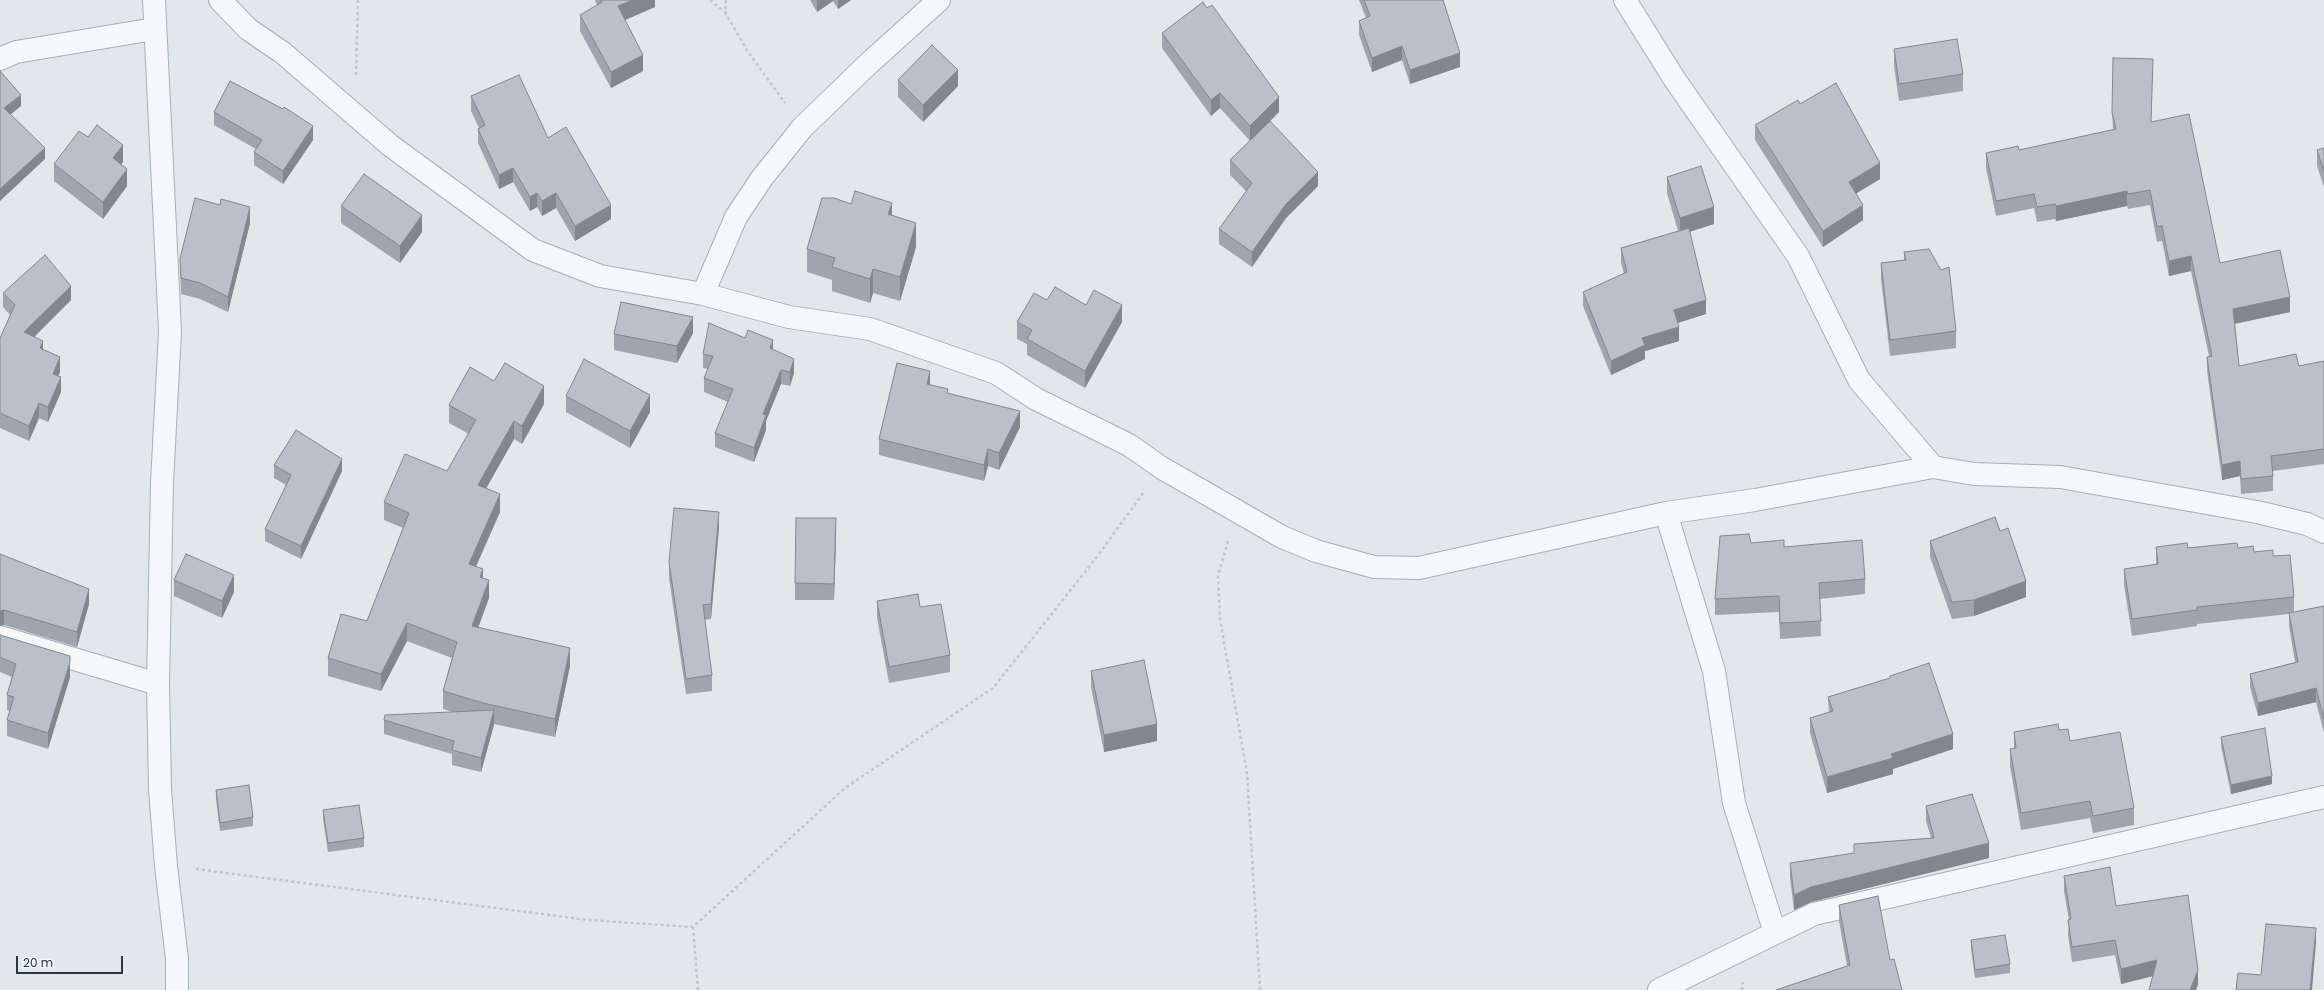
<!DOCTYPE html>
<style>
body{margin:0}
#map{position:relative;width:2324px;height:990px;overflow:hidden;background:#e2e7ec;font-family:Poppins,sans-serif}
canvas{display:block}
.scale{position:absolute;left:16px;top:956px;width:107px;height:18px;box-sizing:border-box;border:2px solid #283546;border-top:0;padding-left:5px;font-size:12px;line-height:14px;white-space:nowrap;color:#283546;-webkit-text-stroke:3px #f2f6f9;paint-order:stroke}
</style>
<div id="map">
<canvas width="2324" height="990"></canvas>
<div class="scale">20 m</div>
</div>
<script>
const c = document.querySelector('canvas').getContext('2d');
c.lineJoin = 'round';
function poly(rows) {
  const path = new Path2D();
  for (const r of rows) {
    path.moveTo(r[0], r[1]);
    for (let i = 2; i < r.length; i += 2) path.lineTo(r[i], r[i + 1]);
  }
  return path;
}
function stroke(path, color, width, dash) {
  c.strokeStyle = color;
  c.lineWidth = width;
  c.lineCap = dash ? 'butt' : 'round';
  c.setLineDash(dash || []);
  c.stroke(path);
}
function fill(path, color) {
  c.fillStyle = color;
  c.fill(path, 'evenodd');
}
const path = poly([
 [710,0,725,12],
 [726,0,725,12,748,52,785,103],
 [356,75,358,0],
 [1228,541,1218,576,1220,619,1247,773,1260,990],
 [196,869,588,920,693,927,845,788,993,688,1096,558,1144,492],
 [693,927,698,990],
 [1742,990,1743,982]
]);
const minor = poly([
 [154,0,170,331,162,483,158,684,160,789,166,866,177,959,177,990],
 [220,0,248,29,283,53,391,146,533,250,600,276,703,294,789,317,870,329,996,373,1036,399,1129,445,1162,468,1282,537,1316,551,1374,567,1419,568,1666,513,1755,500,1933,467,1974,474,2060,477,2257,512,2307,524,2324,532],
 [1625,0,1675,80,1798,256,1859,380,1933,467],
 [0,59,16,52,154,29],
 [703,294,736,217,762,178,802,128,866,66,939,0],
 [1666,513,1714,671,1734,803,1775,933],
 [0,637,158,684],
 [1659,990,1814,914,2324,797]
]);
const wall = poly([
 [595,0,655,0,655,7,625,20,643,71,611,88,580,31,580,15,597,5],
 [810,0,851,0,838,9,833,1,817,12],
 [1359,0,1443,0,1460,67,1410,84,1402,60,1372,72,1359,35,1359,21,1366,18],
 [1162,33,1279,112,1270,121,1318,186,1286,218,1252,267,1219,244,1219,229,1246,191,1230,175,1230,160,1250,141,1220,108,1211,116,1162,48],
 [1894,49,1963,74,1963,91,1899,101,1894,66],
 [898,80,958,86,923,122,898,97],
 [471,96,548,138,611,219,575,241,556,208,542,216,537,207,530,211,513,182,499,189,478,143,478,129,479,128,471,111],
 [1800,104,1880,179,1856,193,1863,220,1823,247,1755,140,1755,125],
 [214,112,313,140,283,184,254,165,254,152,256,149,214,125],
 [2112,112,2152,122,2220,263,2290,312,2235,324,2239,366,2299,366,2324,361,2324,464,2273,471,2273,491,2241,494,2240,476,2222,480,2207,371,2207,357,2209,356,2191,271,2169,276,2162,241,2157,242,2150,205,2128,209,2127,206,2056,221,2055,219,2037,222,2034,208,1996,216,1986,168,1986,153,2019,150,2113,130],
 [2324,148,2324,187,2317,166,2317,150],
 [123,162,121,164,127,186,103,219,54,181,54,164],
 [1667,177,1714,224,1689,231,1706,314,1678,323,1679,341,1645,351,1645,359,1611,375,1583,306,1583,292,1624,274,1621,262,1621,248,1678,231,1667,193],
 [851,204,892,215,916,247,900,301,873,293,870,303,832,291,832,280,807,272,807,249],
 [220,205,250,223,228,312,200,299,181,294,180,259],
 [341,206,422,232,400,263,341,223],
 [1904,252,1956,331,1956,348,1890,356,1881,279,1881,263,1904,260],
 [3,293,71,300,34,337,43,350,60,372,58,376,61,392,48,422,39,418,29,441,0,428,0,339,10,315,3,307],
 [1047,300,1086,305,1122,322,1085,388,1027,355,1027,344,1017,339,1017,322],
 [693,333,677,363,614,350,614,334],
 [773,350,794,373,790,386,781,384,766,421,766,430,754,462,715,447,715,433,728,402,704,392,704,378,708,369,703,368,703,354],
 [494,381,544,404,522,444,514,439,486,488,500,512,476,566,483,578,489,598,478,628,570,666,555,737,494,724,481,772,452,765,452,754,384,734,384,720,453,712,443,709,443,691,452,658,407,641,381,691,328,676,328,658,367,621,403,528,384,520,384,502,447,471,469,434,449,423,449,405],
 [930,385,1020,427,999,470,988,466,984,481,879,455,879,439],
 [566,396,650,412,630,448,566,412],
 [274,465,342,471,301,559,265,541,265,529,286,485,274,478],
 [719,527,711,619,704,620,712,675,712,691,686,694,669,578,669,562],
 [2000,531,2026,597,1974,616,1952,619,1930,557,1930,541],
 [836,535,834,600,795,600,795,583],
 [1751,543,1784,547,1865,579,1865,594,1820,599,1821,636,1780,639,1779,612,1715,615,1715,599],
 [2156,547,2238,548,2254,552,2273,556,2294,597,2294,612,2324,606,2324,733,2316,702,2258,716,2250,687,2250,674,2295,662,2289,626,2289,614,2197,624,2197,626,2132,636,2124,585,2124,569,2156,564],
 [0,554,89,604,77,647,4,625],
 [174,580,234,592,222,618,174,596],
 [877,601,920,607,950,655,950,672,889,683,877,618],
 [0,635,70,677,48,749,7,736,7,720,10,711,7,710,7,695,12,677,0,672],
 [1091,671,1157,741,1104,752,1091,687],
 [1890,676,1953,749,1893,769,1893,774,1827,793,1810,733,1810,718,1829,713,1828,697,1890,678],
 [2059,730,2134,808,2134,825,2093,833,2090,818,2021,830,2010,766,2010,749,2014,748,2014,732],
 [2221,737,2272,784,2231,794,2221,746],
 [216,790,253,817,253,826,220,831,216,799],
 [1926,806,1989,858,1811,902,1794,910,1790,878,1790,863,1854,853,1854,844,1931,838,1926,821],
 [323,810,364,838,364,847,328,852,323,819],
 [2064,876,2116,906,2198,985,2153,976,2121,984,2115,955,2072,962,2068,935,2069,920,2064,891],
 [1839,905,1890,960,1847,966,1839,921],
 [1971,940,2010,964,2010,973,1975,978,1971,949]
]);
const shadedWall = poly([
 [633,0,655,0,655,7,618,23,618,6],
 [817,0,833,0,833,1,817,12],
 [838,0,851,0,838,9],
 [1402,46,1402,60,1372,72,1372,58],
 [1460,53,1460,67,1410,84,1410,70],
 [643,55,643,71,611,88,611,72],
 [958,70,958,86,923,122,923,105],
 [1220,93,1220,108,1211,116,1211,100],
 [21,95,21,106,4,120,4,108],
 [1279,97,1279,112,1250,141,1250,126],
 [313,126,313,140,283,184,283,171],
 [123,145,123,162,113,175,113,158],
 [45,148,45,159,0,201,0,189],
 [1880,163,1880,179,1849,198,1849,182],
 [513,168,513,182,499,189,499,175],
 [127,169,127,186,103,219,103,202],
 [1318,172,1318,186,1286,218,1252,267,1252,252,1286,204],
 [2127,191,2127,206,2056,221,2056,206],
 [537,193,537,207,530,211,530,197],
 [556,193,556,208,542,216,542,201],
 [892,203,892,226,888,214],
 [611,205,611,219,575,241,575,226],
 [1863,205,1863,220,1823,247,1823,231],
 [250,207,250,223,228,312,228,297],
 [1714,207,1714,224,1680,235,1680,218],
 [422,215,422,232,400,263,400,246],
 [916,223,916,247,900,301,900,277],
 [2191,256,2191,271,2169,276,2169,261],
 [873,269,873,293,870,303,870,279],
 [71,286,71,300,24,347,24,332],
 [2290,297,2290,312,2233,324,2233,309],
 [1706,300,1706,314,1674,324,1674,310],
 [1122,305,1122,322,1085,388,1085,371],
 [693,317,693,333,677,363,677,346],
 [1679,327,1679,341,1645,351,1645,359,1611,375,1611,361,1642,338],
 [773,340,773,355,770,348],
 [43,341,43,355,40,348],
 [60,357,60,372,53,389,53,374],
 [794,359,794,373,790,386,790,372],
 [781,370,781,384,766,421,766,430,754,462,754,448,763,414],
 [930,371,930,388,927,384],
 [61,377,61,392,48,422,48,407],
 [544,386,544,404,522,444,522,426],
 [650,395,650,412,630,448,630,431],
 [39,403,39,418,29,441,29,426],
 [1020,411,1020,427,999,470,999,453],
 [514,421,514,439,478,503,478,485],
 [988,449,988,466,984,481,984,465],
 [342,459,342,471,301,559,301,546],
 [2240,461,2240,476,2222,480,2222,465],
 [500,494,500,512,469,582,469,564],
 [719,512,719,527,711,619,711,604],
 [836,518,836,535,834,600,834,584],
 [483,569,483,587,480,577],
 [234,575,234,592,222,618,222,601],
 [489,580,489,598,472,644,472,626],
 [2026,581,2026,597,1974,616,1974,600],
 [89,589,89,604,77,647,77,632],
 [4,610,4,625,0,626,0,611],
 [407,623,407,641,381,691,381,674],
 [570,648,570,666,555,737,555,719],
 [70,662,70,677,48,749,48,733],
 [2316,688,2316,702,2258,716,2258,703],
 [494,710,494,725,481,772,481,758],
 [1157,724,1157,741,1104,752,1104,735],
 [1953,734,1953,749,1893,769,1893,774,1827,793,1827,777,1891,754],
 [2272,776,2272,784,2231,794,2231,785],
 [1989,843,1989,858,1811,902,1794,910,1794,895,1811,887],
 [2316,928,2316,943,2312,990,2310,990],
 [2157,960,2157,975,2121,984,2121,969],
 [2198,970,2198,985,2196,990,2190,990]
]);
const building = poly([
 [601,0,633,0,618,6,643,55,611,72,580,15,602,2,601,0],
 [1364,0,1443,0,1460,53,1410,70,1402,46,1372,58,1359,21,1370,16,1364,0],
 [1203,2,1207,8,1212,5,1279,97,1250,126,1220,93,1211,100,1162,33,1203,2],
 [1957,39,1963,74,1899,84,1894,49,1957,39],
 [932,45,958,70,923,105,898,80,932,45],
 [2113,58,2153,59,2151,122,2189,114,2220,263,2280,250,2290,297,2233,309,2239,366,2296,354,2299,366,2324,361,2324,449,2271,456,2273,476,2241,479,2240,461,2222,465,2207,357,2212,356,2191,256,2169,261,2162,226,2157,227,2150,190,2128,194,2127,191,2056,206,2055,204,2037,207,2034,194,1996,201,1986,153,2018,146,2019,150,2116,129,2112,112,2113,58],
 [0,71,21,95,4,108,45,148,0,189,0,71],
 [519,75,548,138,566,127,611,205,575,226,556,193,542,201,537,193,530,197,513,168,499,175,478,129,485,125,471,96,519,75],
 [230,81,283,109,284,107,313,126,283,171,254,152,262,140,214,112,230,81],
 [1836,83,1880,163,1849,182,1863,205,1823,231,1755,125,1798,100,1800,104,1836,83],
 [1270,121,1318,172,1286,204,1252,252,1219,229,1252,183,1230,160,1270,121],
 [97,125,123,145,113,158,127,169,103,202,54,164,79,131,88,137,97,125],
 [2324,148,2324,171,2317,150,2324,148],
 [1701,166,1714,207,1680,218,1667,177,1701,166],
 [364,174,422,215,400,246,341,206,364,174],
 [855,191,892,203,888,214,916,223,900,277,873,269,870,279,832,267,835,258,807,249,822,198,834,198,851,204,855,191],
 [195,198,220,205,221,199,250,207,228,297,200,283,181,278,180,259,195,198],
 [1689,228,1706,300,1674,310,1679,327,1642,338,1645,345,1611,361,1583,292,1627,272,1621,248,1689,228],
 [1929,249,1941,270,1949,267,1956,331,1890,340,1881,263,1906,260,1904,252,1929,249],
 [45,255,71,286,24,332,43,341,40,348,60,357,53,374,61,377,48,407,39,403,29,426,0,413,0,338,15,305,3,293,45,255],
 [1055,287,1086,305,1094,290,1122,305,1085,371,1027,339,1032,330,1017,322,1034,293,1047,300,1055,287],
 [621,302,693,317,677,346,614,334,621,302],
 [709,323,745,338,748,330,773,340,770,348,794,359,790,372,781,370,763,414,766,415,754,448,715,433,733,389,704,378,713,356,703,354,709,323],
 [584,359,650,395,630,431,566,396,584,359],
 [505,363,544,386,522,426,514,421,478,485,500,494,469,564,483,569,480,577,489,580,472,626,570,648,555,719,483,703,443,691,457,642,407,623,381,674,328,658,341,614,367,621,409,513,384,502,405,454,447,471,476,420,449,405,470,367,494,381,505,363],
 [897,363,930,371,927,384,948,389,947,393,1020,411,999,453,988,449,984,465,879,439,897,363],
 [296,430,342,459,301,546,265,529,291,475,274,465,296,430],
 [674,508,719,512,711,604,703,605,712,675,686,679,669,562,674,508],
 [1995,517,2000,531,2008,528,2026,581,1974,600,1952,602,1930,541,1995,517],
 [796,518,836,518,834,584,795,583,796,518],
 [1749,534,1751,543,1784,540,1784,547,1862,540,1865,579,1819,583,1821,621,1780,623,1779,596,1715,599,1720,536,1749,534],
 [2187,543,2188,548,2237,543,2238,548,2253,546,2254,552,2273,550,2273,556,2290,555,2294,597,2197,607,2197,610,2132,619,2124,569,2158,564,2156,547,2187,543],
 [0,554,89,589,77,632,4,610,0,611,0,554],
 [186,554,234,575,222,601,174,580,186,554],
 [918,594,920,607,941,604,950,655,889,667,877,601,918,594],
 [2324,606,2324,719,2316,688,2258,703,2250,674,2298,662,2289,613,2324,606],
 [0,635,70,656,70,662,48,733,7,720,14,697,7,695,16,664,0,657,0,635],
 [1144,660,1157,724,1104,735,1091,671,1144,660],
 [1929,663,1953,734,1891,754,1893,758,1827,777,1810,718,1833,711,1828,697,1890,678,1890,676,1929,663],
 [494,710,481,758,452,750,454,741,384,720,385,715,494,710],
 [2058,724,2059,730,2068,729,2070,741,2120,732,2134,808,2093,816,2090,801,2021,813,2010,749,2016,748,2014,732,2058,724],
 [2265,728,2272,776,2231,785,2221,737,2265,728],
 [249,785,253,817,220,823,216,790,249,785],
 [1972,794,1989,843,1811,887,1794,895,1790,863,1854,853,1854,844,1934,838,1926,806,1972,794],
 [359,805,364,838,328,843,323,810,359,805],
 [2110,867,2116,906,2188,895,2198,970,2190,990,2149,990,2157,960,2121,969,2115,940,2072,947,2068,920,2071,919,2064,876,2110,867],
 [1878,896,1890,960,1894,959,1902,990,1776,990,1850,965,1839,905,1878,896],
 [2266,924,2316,928,2310,990,2236,990,2238,973,2261,975,2266,924],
 [2005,935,2010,964,1975,970,1971,940,2005,935]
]);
stroke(minor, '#a6aeb7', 24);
stroke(path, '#c0c5cb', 2.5, [3, 3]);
stroke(minor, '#f6f7fa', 22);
fill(wall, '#9fa5ae');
fill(shadedWall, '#82868d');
fill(building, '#b9c0ca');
stroke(building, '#82868d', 1);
</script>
